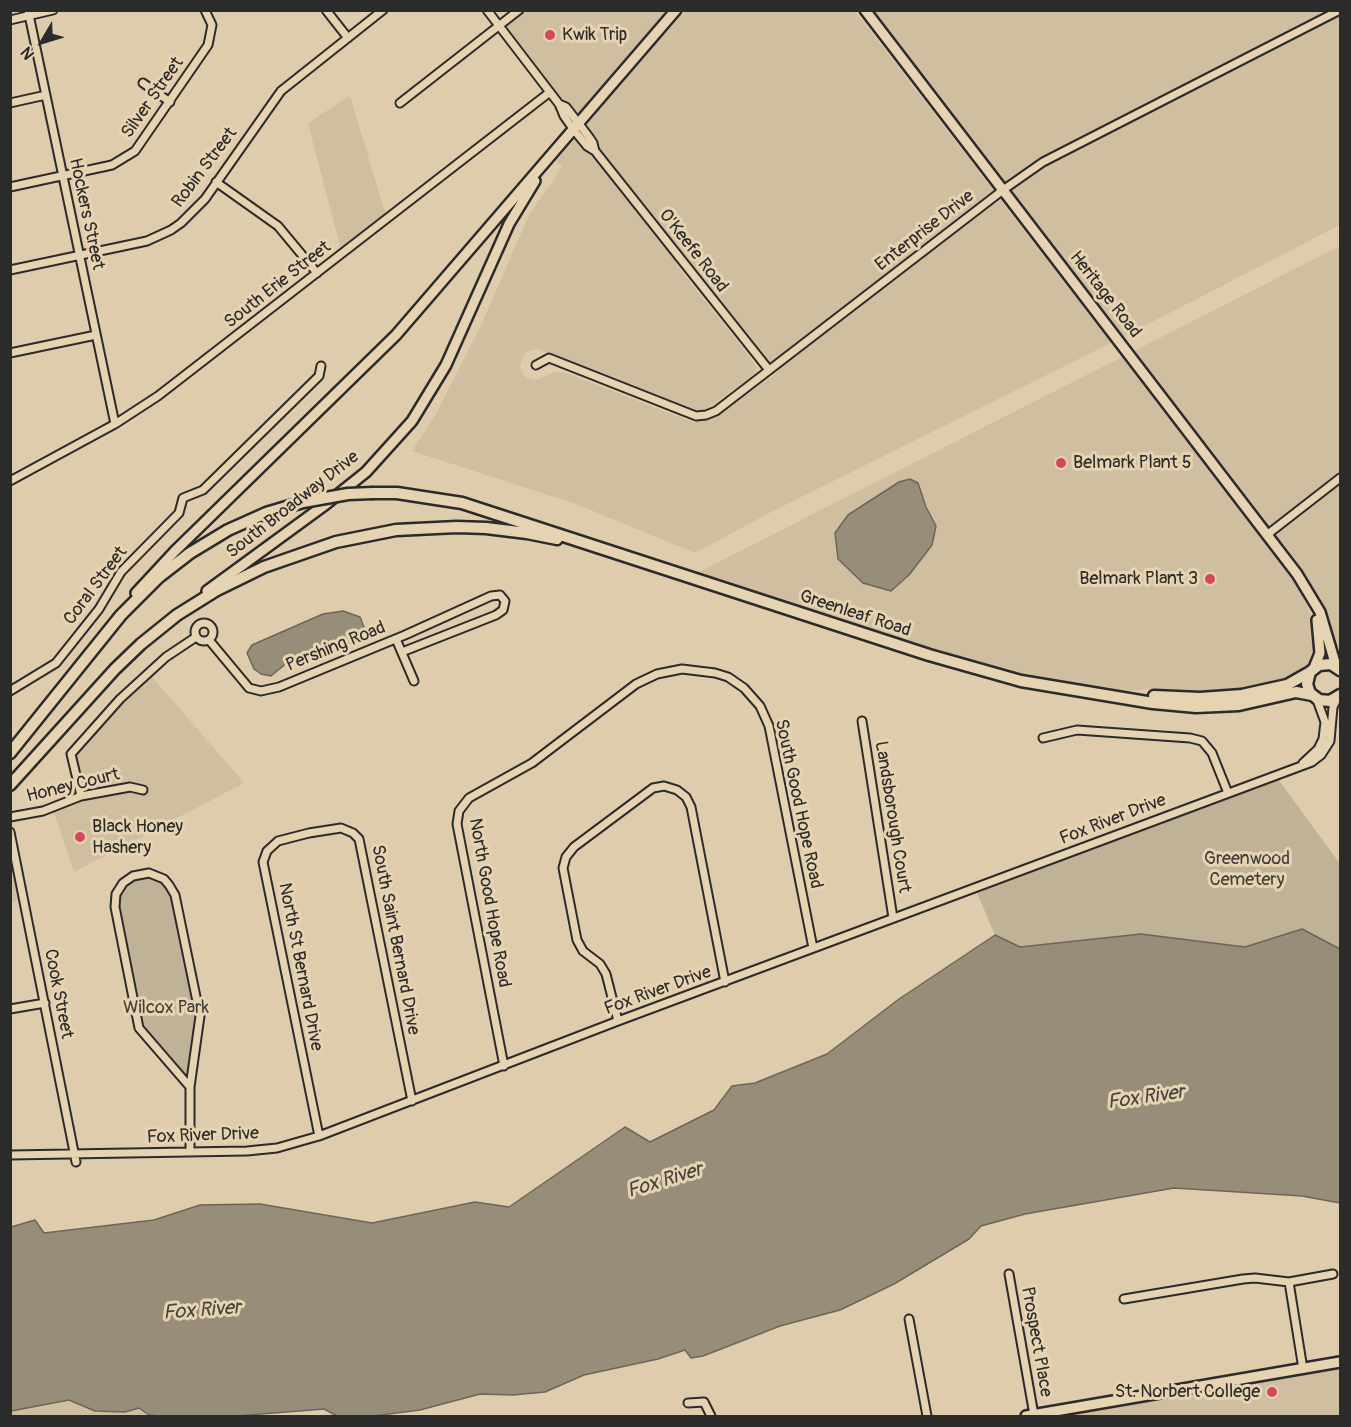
<!DOCTYPE html>
<style>
body{margin:0}
#map{position:relative;width:1351px;height:1427px;overflow:hidden;background:#dfccac;font-family:Pangolin,sans-serif}
canvas{display:block}
.frame{position:absolute;inset:0;border:12px solid #2b2b2b;pointer-events:none}
.north{position:absolute;left:12px;top:12px;width:60px;height:60px;-webkit-text-stroke:4px #e6d3b1;paint-order:stroke;rotate:232deg;font-size:16px;font-weight:700;line-height:24px;text-align:center;color:#2b2b2b}
.north::after{content:'';display:block;margin:auto;width:21px;height:27px;background:#2b2b2b;clip-path:polygon(50% 0,100% 100%,50% 72%,0 100%)}
</style>
<div id="map">
<canvas width="1351" height="1427"></canvas>
<div class="frame"></div>
<div class="north">N</div>
</div>
<script>
const c = document.querySelector('canvas').getContext('2d');
c.lineJoin = 'round';
function fill(path, color) {
  c.fillStyle = color;
  c.fill(path, 'evenodd');
}
function poly(rows) {
  const path = new Path2D();
  for (const r of rows) {
    if (r.length === 3) {
      path.moveTo(r[0] + r[2], r[1]);
      path.arc(r[0], r[1], r[2], 0, 2 * Math.PI);
      continue;
    }
    path.moveTo(r[0], r[1]);
    for (let i = 2; i < r.length; i += 2) path.lineTo(r[i], r[i + 1]);
  }
  return path;
}
function stroke(path, color, width, dash) {
  c.strokeStyle = color;
  c.lineWidth = width;
  c.lineCap = dash ? 'butt' : 'round';
  c.setLineDash(dash || []);
  c.stroke(path);
}
function drawText(font, color, halo, rows, align = 'center') {
  c.font = font + ' Pangolin,sans-serif';
  c.lineWidth = 6;
  c.setLineDash([]);
  c.textBaseline = 'middle';
  c.strokeStyle = halo;
  c.fillStyle = color;
  for (const [text, x, y, turn = 0] of rows) {
    c.save();
    c.translate(x, y);
    c.rotate((+turn || 0) * Math.PI / 180);
    c.textAlign = isNaN(turn) ? turn : align;
    if (halo) c.strokeText(text, 0, 0);
    c.fillText(text, 0, 0);
    c.restore();
  }
}
const built = poly([
 [519,11,676,11,577,127,565,101,551,91,499,26],
 [686,11,855,11,1111,343,773,511,695,553,576,504,412,451,435,416,482,323,529,215,562,167,556,161,639,62],
 [685,255,778,372,715,418,709,408,754,374,757,368,749,356,675,263],
 [537,349,695,410,695,423,566,373,554,372,537,380,527,378,523,374,520,367,523,356,528,351],
 [872,11,1340,11,1340,225,1123,337],
 [350,96,387,219,342,254,308,123],
 [1340,246,1340,665,1319,599,1300,566,1134,351],
 [1122,357,1294,580,1301,592,1309,610,1317,640,1315,659,1305,672,1270,687,1198,693,1153,689,1098,693,1021,681,689,577],
 [149,673,244,783,74,872,52,807,81,796,71,754],
 [10,832,23,896,11,904,10,904],
 [1340,1369,1340,1416,1062,1416,1066,1416],
 [69,1400,95,1411,125,1412,139,1408,149,1415,161,1416,11,1416,10,1411]
]);
const green = poly([
 [1278,779,1340,864,1340,949,1302,929,1245,947,1141,934,1020,947,995,935,977,893],
 [144,873,169,885,200,1016,190,1087,139,1028,115,907,119,888]
]);
const water = poly([
 [910,479,918,483,926,507,936,526,932,545,909,575,891,591,863,583,838,559,835,533,848,515,899,482,910,479],
 [343,611,360,617,364,627,362,638,338,649,316,646,288,662,271,676,261,674,254,669,247,653,252,645,323,614,343,611],
 [1302,929,1340,949,1340,1203,1302,1196,1174,1188,1025,1214,981,1226,969,1239,894,1284,840,1310,780,1326,703,1356,691,1358,685,1350,658,1359,584,1375,545,1392,513,1395,480,1394,420,1410,373,1416,337,1416,324,1409,236,1416,161,1416,149,1415,139,1408,125,1412,95,1411,69,1400,11,1411,11,1227,35,1220,44,1233,154,1220,200,1205,260,1204,372,1223,475,1202,509,1207,625,1127,650,1142,714,1110,732,1086,755,1083,827,1054,899,999,995,935,1020,947,1141,934,1245,947,1302,929]
]);
const street = poly([
 [28,10,115,424],
 [326,10,348,38],
 [487,10,559,104,564,116,574,130,587,146,595,151,769,370],
 [10,20,53,10],
 [143,83,170,102],
 [10,103,46,95],
 [400,103,519,10],
 [559,104,566,107,589,137,593,143,595,151],
 [216,182,278,226,317,273],
 [10,187,112,165,135,151,208,45,212,25,205,10],
 [10,270,147,241,171,230,181,223,205,199,281,91,383,10],
 [10,353,96,335],
 [536,365,549,358,696,416,706,415,716,411,1003,190,1043,162,1340,10],
 [10,481,115,424,158,396,550,92],
 [1268,534,1340,478],
 [204,632,9],
 [396,639,414,681],
 [209,640,249,688,261,691,279,687,405,635,491,596,500,595,505,601,503,610,496,615,402,652],
 [10,691,56,663,99,609,121,572,179,513,183,498,203,490,319,376,321,366],
 [862,721,893,918],
 [1043,738,1077,730,1190,738,1202,741,1212,753,1228,793],
 [1303,763,1318,749,1323,739,1325,722,1317,700],
 [81,796,71,754,120,699,166,657,196,637],
 [10,817,43,811,81,796,130,787,143,790],
 [10,832,76,1162],
 [149,873,164,879,169,885,175,895,200,1016,190,1087,139,1028,115,907,116,894,123,883,133,876,149,873],
 [10,1009,45,1003],
 [618,1021,606,974,600,964,583,951,577,940,563,868,566,857,574,847,653,788,664,786,677,790,686,797,691,807,725,982],
 [504,1066,457,824,459,811,469,798,532,763,636,684,657,674,682,669,715,673,728,677,744,688,760,706,769,726,813,948],
 [190,1087,190,1152],
 [319,1136,263,862,267,851,278,841,309,833,341,828,353,833,359,839,412,1101],
 [10,1155,247,1151,277,1148,319,1136,618,1021,1312,762,1321,755,1330,741,1333,707,1337,699],
 [1009,1274,1034,1415],
 [1289,1282,1333,1274],
 [1124,1299,1243,1279,1255,1278,1289,1282,1303,1369],
 [909,1319,927,1416],
 [688,1403,704,1402,711,1416]
]);
const secondary = poly([
 [865,10,1297,574,1320,612,1336,666],
 [207,591,326,504,366,472,412,421,446,365,509,224,535,181],
 [136,593,175,551,396,335,676,10],
 [1314,668,1320,653,1317,620],
 [1026,1416,1340,1362]
]);
const primary = poly([
 [373,493,397,493,462,503,929,655,1021,681,1153,703,1196,707,1239,705,1296,692,1312,695],
 [1340,670,1331,664,1319,665,1310,672,1307,684,1310,693,1319,700,1330,701,1340,695],
 [1154,696,1200,698,1242,695,1287,685,1310,672],
 [10,753,121,615,159,577,190,553,228,530,266,513,303,502],
 [10,785,115,669,141,644,177,615,217,590,264,567,336,542,396,530,457,527,486,528,527,533,557,539]
]);
const primaryBridge = poly([
 [303,502,348,494,373,493]
]);
const markers = [
 [550,35,6,"#d1495b"],
 [1061,463,6,"#d1495b"],
 [1210,579,6,"#d1495b"],
 [80,837,6,"#d1495b"],
 [1272,1392,6,"#d1495b"]
];
const poiNames = [
 ["Kwik Trip",562,35],
 ["Belmark Plant 5",1073,463],
 ["Belmark Plant 3",1198,579,"right"],
 ["Black Honey",92,827],
 ["Hashery",92,848],
 ["St. Norbert College",1260,1392,"right"]
];
const streetNames = [
 ["Silver Street",153,98,-55],
 ["Robin Street",205,168,-53],
 ["Hockers Street",86,214,78],
 ["Enterprise Drive",925,231,-38],
 ["O'Keefe Road",693,251,52],
 ["South Erie Street",278,285,-38],
 ["Heritage Road",1105,295,52],
 ["South Broadway Drive",293,505,-38],
 ["Coral Street",96,586,-53],
 ["Greenleaf Road",855,614,18],
 ["Pershing Road",336,647,-22],
 ["Honey Court",73,786,-14],
 ["South Good Hope Road",798,804,78],
 ["Landsborough Court",892,817,81],
 ["Fox River Drive",1113,820,-21],
 ["North Good Hope Road",489,903,80],
 ["South Saint Bernard Drive",395,940,79],
 ["North St Bernard Drive",300,967,79],
 ["Fox River Drive",658,991,-20],
 ["Cook Street",58,994,79],
 ["Fox River Drive",203,1136,-2],
 ["Prospect Place",1036,1342,80]
];
const parkNames = [
 ["Greenwood",1247,859],
 ["Cemetery",1247,880],
 ["Wilcox Park",166,1008]
];
const waterNames = [
 ["Fox River",1146,1098,-8],
 ["Fox River",665,1181,-17],
 ["Fox River",202,1311,-4]
];
fill(built, '#d0bea1');
fill(green, '#c0b296');
fill(water, '#988d79');
stroke(water, '#6c665a', 1.5);
stroke(street, '#2b2b2b', 11);
stroke(secondary, '#2b2b2b', 14);
stroke(primary, '#2b2b2b', 15);
stroke(street, '#e6d3b1', 7);
stroke(secondary, '#e6d3b1', 9);
stroke(primary, '#e6d3b1', 10);
stroke(primaryBridge, '#2b2b2b', 15, []);
stroke(primaryBridge, '#e6d3b1', 10);
for (const [x, y, r, color] of markers) {
  const dot = new Path2D();
  dot.arc(x, y, r, 0, 2 * Math.PI);
  c.fillStyle = color;
  c.fill(dot);
  stroke(dot, '#e6d3b1', 2);
}
drawText('18px', '#2b2b2b', '#e6d3b1', poiNames, 'left');
drawText('18px', '#2b2b2b', '#e6d3b1', streetNames);
drawText('18px', '#413f3b', '#e6d3b1', parkNames);
drawText('italic 20px', '#46443e', '#e6d3b1', waterNames);
</script>
